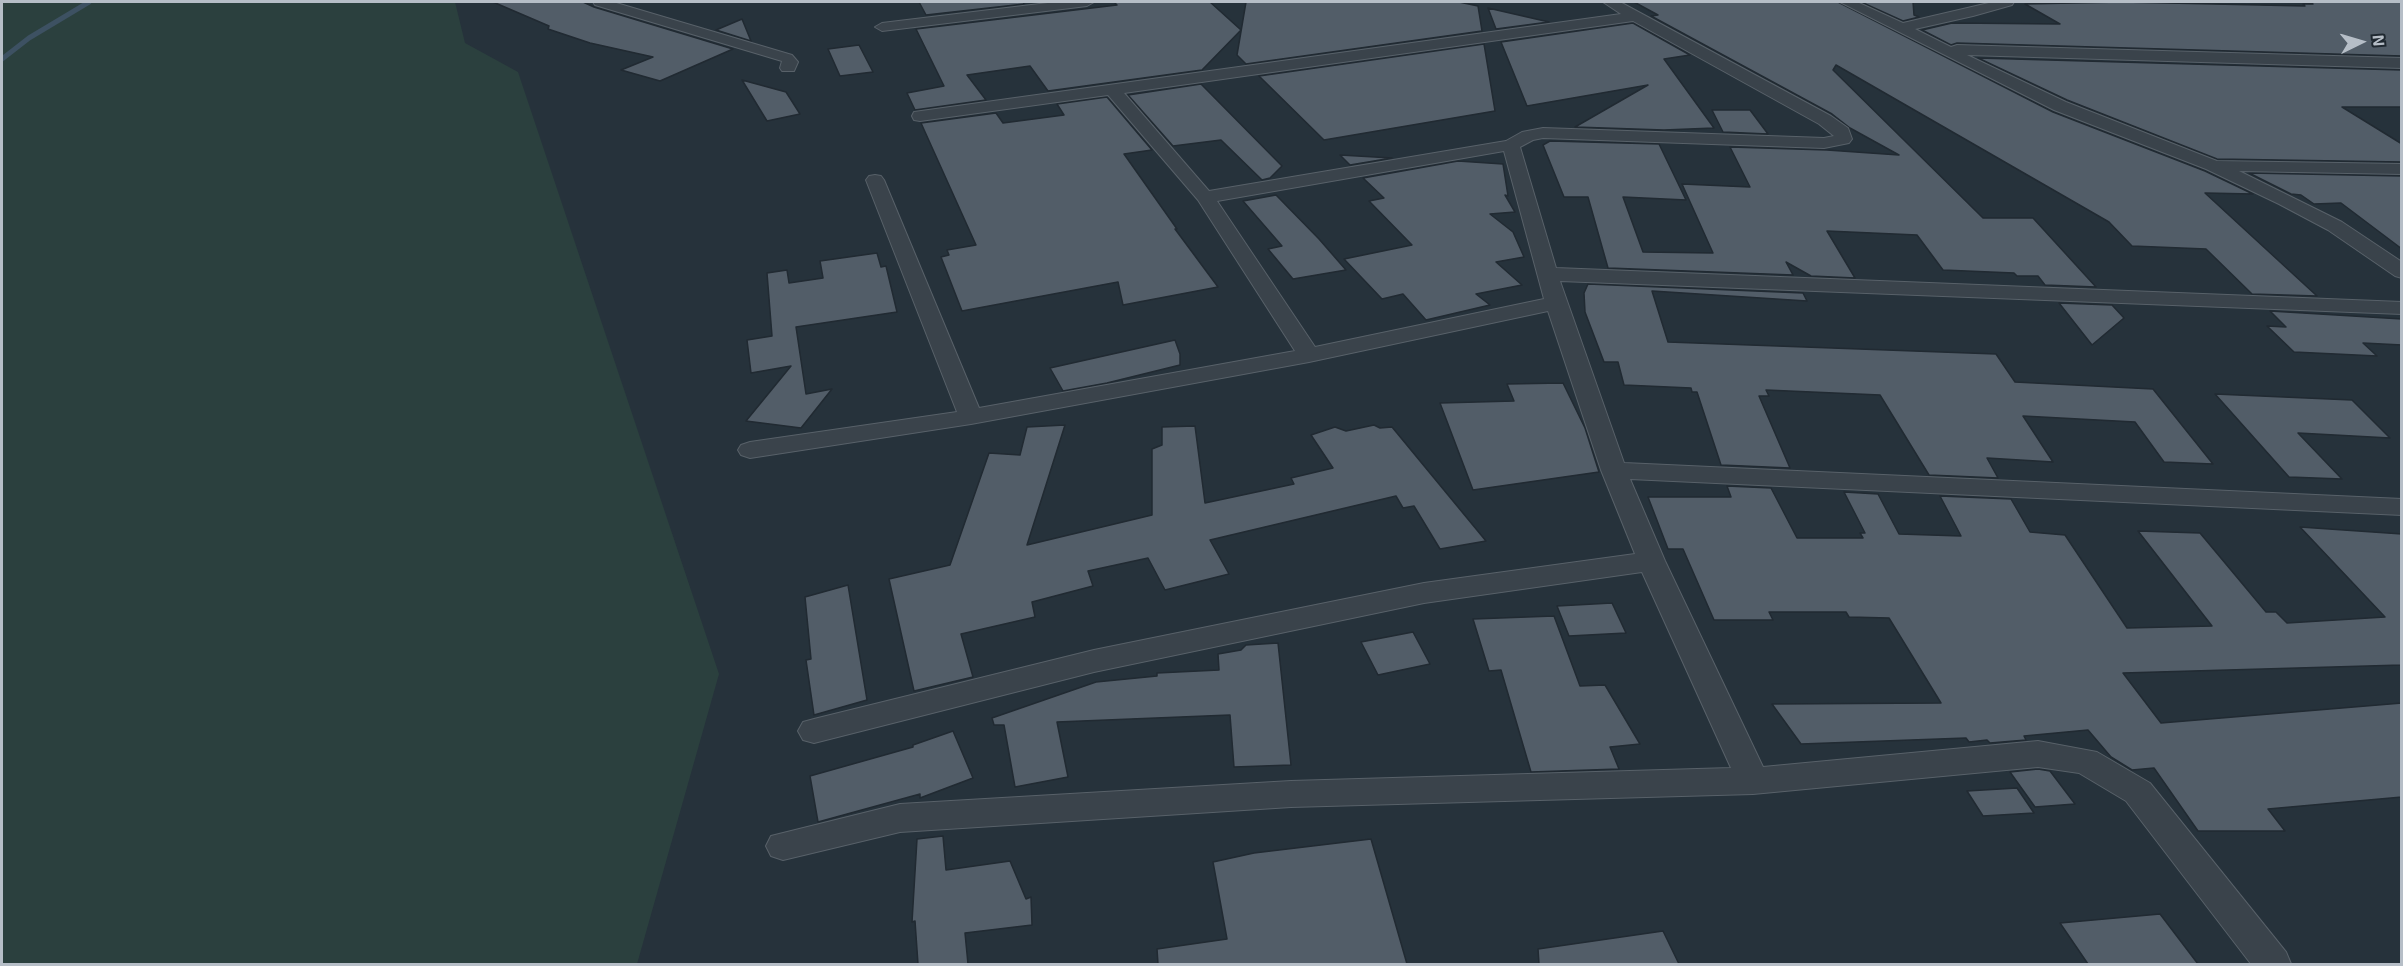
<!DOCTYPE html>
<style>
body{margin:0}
#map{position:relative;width:2403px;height:966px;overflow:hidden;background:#26323b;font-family:"Exo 2",sans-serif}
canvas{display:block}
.frame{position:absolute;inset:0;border:3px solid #b6bec7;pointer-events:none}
.north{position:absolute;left:2331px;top:12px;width:60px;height:60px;-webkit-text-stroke:4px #1f2830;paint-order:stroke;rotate:85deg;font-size:16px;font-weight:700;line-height:24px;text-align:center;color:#b6bec7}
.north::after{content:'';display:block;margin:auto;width:21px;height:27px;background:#b6bec7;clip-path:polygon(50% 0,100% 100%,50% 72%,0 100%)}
</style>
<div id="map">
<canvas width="2403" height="966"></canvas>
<div class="frame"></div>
<div class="north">N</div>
</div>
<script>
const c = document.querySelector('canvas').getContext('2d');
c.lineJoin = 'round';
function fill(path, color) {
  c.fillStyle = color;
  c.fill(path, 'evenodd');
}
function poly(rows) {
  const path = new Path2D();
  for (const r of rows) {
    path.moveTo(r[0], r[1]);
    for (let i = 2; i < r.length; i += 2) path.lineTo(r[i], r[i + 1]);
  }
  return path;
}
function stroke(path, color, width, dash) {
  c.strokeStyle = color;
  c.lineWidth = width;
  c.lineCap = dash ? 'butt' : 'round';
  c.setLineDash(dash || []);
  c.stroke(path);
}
const green = poly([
 [2,2,455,2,465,43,518,72,719,674,637,964,2,964]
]);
const stream = poly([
 [2,59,29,38,89,2]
]);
const building = poly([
 [493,2,583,2,594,7,733,49,660,81,621,70,653,57,590,43,548,29,549,26,493,2],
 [919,2,1023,2,1024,4,926,15,919,2],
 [1114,2,1210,2,1241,30,1202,70,1048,91,1030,66,967,75,986,100,915,110,907,93,944,86,916,29,1117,5,1114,2],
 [1246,2,1459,2,1478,6,1482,31,1246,64,1237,55,1246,2],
 [1634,2,1838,2,2053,112,2205,171,2253,194,2205,193,2317,296,2252,294,2206,249,2132,246,2109,222,1836,65,1833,70,1983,218,2033,218,2096,287,2045,285,2038,276,2017,276,2014,273,1943,270,1917,235,1827,231,1855,278,1811,276,1786,262,1793,275,1608,268,1588,197,1564,197,1543,145,1550,141,1659,144,1686,200,1623,197,1643,252,1713,253,1682,184,1750,187,1730,147,1827,150,1899,155,1850,128,1832,114,1651,16,1658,15,1634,2],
 [1861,2,1913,2,1914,15,1919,17,1903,21,1861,2],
 [2121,2,2305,6,2303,4,2313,4,2308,2,2402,2,2402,56,1957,43,1951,45,1922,30,1952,23,2060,24,2025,4,2121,2],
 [1488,8,1549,22,1496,29,1488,8],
 [742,19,751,41,716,30,742,19],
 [1633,23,1690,55,1664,59,1714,128,1664,130,1575,127,1648,85,1527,106,1501,42,1633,23],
 [1484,44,1495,111,1324,140,1259,76,1484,44],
 [859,45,873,72,840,76,828,49,859,45],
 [1978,58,2402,70,2402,107,2342,107,2402,144,2402,162,2217,159,2067,100,1978,58],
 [742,80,786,92,800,114,767,121,742,80],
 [1201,84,1282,166,1270,178,1262,180,1221,140,1173,146,1128,95,1201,84],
 [1107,97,1152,150,1124,154,1177,229,1175,229,1218,287,1123,305,1118,282,962,311,941,257,949,255,947,250,976,245,921,123,996,113,1003,123,1064,115,1057,104,1107,97],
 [1712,110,1750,110,1768,134,1723,132,1712,110],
 [1340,155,1392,158,1350,165,1340,155],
 [1458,161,1503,164,1508,196,1505,195,1515,212,1490,214,1513,232,1524,257,1496,262,1522,285,1476,294,1490,305,1426,320,1403,294,1382,299,1344,259,1412,245,1369,201,1384,198,1363,178,1458,161],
 [2249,173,2402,176,2402,249,2341,203,2314,204,2301,195,2291,194,2249,173],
 [1276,195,1319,239,1346,270,1293,279,1268,249,1282,246,1243,201,1276,195],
 [877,253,881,267,886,266,897,312,796,327,806,394,832,389,801,428,746,421,791,366,751,373,747,340,772,336,767,273,787,270,789,283,823,278,820,261,877,253],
 [1588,284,1803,293,1807,301,1652,291,1668,342,1996,354,2015,382,2153,389,2213,464,2164,462,2135,422,2023,416,2053,462,1987,458,1998,478,1929,475,1880,395,1766,390,1769,396,1759,396,1790,468,1721,465,1697,392,1692,392,1691,388,1624,385,1618,362,1604,362,1585,312,1584,293,1588,284],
 [2059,303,2112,305,2124,318,2092,345,2059,303],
 [2270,311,2402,319,2402,345,2363,343,2377,356,2294,352,2267,326,2286,327,2270,311],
 [1175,340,1180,354,1180,365,1107,383,1063,391,1050,368,1175,340],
 [1563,383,1585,428,1599,472,1473,490,1440,403,1514,401,1507,384,1563,383],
 [2215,394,2352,400,2390,438,2298,433,2342,479,2289,477,2215,394],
 [1065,425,1027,545,1152,515,1152,449,1162,445,1162,427,1195,426,1205,503,1294,484,1291,478,1333,468,1311,435,1335,427,1346,431,1374,425,1380,428,1392,427,1486,541,1440,549,1414,506,1403,508,1396,496,1210,540,1229,574,1165,590,1148,558,1088,571,1093,586,1032,602,1035,617,961,634,973,677,914,691,889,579,950,565,989,453,1020,455,1027,427,1065,425],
 [1727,486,1771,488,1797,538,1863,538,1860,533,1865,533,1844,492,1878,494,1899,534,1961,536,1940,496,2011,499,2030,532,2065,535,2127,628,2212,626,2138,531,2200,533,2266,612,2276,612,2287,623,2385,617,2300,527,2402,534,2402,665,2123,673,2161,723,2402,703,2402,797,2268,809,2285,831,2198,831,2154,768,2132,770,2111,757,2088,730,2024,736,2026,740,1990,743,1987,740,1969,742,1966,738,1801,744,1772,704,1941,703,1889,618,1849,617,1846,612,1769,612,1773,620,1714,620,1683,549,1668,549,1648,497,1731,497,1727,486],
 [848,585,867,700,814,715,806,660,811,659,805,597,848,585],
 [1612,603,1626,633,1569,636,1557,606,1612,603],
 [1554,616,1580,686,1605,685,1640,744,1610,747,1619,769,1531,772,1501,670,1489,671,1473,619,1554,616],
 [1413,632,1430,664,1378,675,1361,642,1413,632],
 [1278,643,1291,765,1234,767,1230,715,1057,722,1068,777,1015,787,1004,725,994,725,992,718,1096,682,1157,676,1157,673,1219,670,1218,654,1241,650,1246,645,1278,643],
 [953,731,973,778,920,798,920,794,818,822,810,776,913,747,913,745,953,731],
 [2038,769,2050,771,2075,804,2035,807,2010,772,2038,769],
 [2017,788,2034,813,1983,816,1967,791,2017,788],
 [943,836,946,870,1010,861,1026,899,1031,897,1032,925,965,933,968,964,918,964,915,921,912,922,917,839,943,836],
 [1371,839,1407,964,1158,964,1157,949,1227,939,1213,862,1254,853,1371,839],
 [2160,914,2198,964,2088,964,2060,923,2160,914],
 [1663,931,1679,964,1539,964,1538,949,1663,931]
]);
const street = poly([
 [593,2,613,2,792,55,798,62,794,71,782,71,780,68,782,61,595,5,593,2],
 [1056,2,1094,2,1087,6,882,31,875,27,882,23,1056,2],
 [1603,2,1620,2,1831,116,1848,128,1852,139,1849,143,1824,148,1543,138,1533,140,1520,147,1556,268,2402,302,2402,314,1560,281,1624,463,2402,499,2402,515,1630,479,1665,561,1763,767,2038,741,2097,752,2150,783,2286,952,2291,964,2251,964,2126,801,2079,773,2038,767,1753,794,1291,807,900,832,783,860,771,856,766,846,771,836,900,804,1291,781,1731,768,1642,572,1424,603,1094,672,814,743,803,740,798,731,803,722,814,719,1094,650,1424,583,1635,554,1601,470,1548,311,1309,362,971,424,750,458,741,455,738,450,741,445,750,442,957,412,866,180,869,176,875,175,881,176,884,180,979,408,1295,351,1198,200,1108,95,920,121,914,120,912,116,914,112,1621,14,1603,2],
 [1633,21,1819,124,1834,136,1824,138,1543,128,1522,132,1506,141,1209,191,1124,93,1633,21],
 [1504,151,1544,299,1315,347,1217,201,1504,151],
 [1840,2,1857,2,1903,23,1993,2,2014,2,2012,5,1973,16,1915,29,1951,47,1957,45,2402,58,2402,68,1967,55,2066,102,2217,161,2402,164,2402,174,2239,171,2342,222,2402,262,2402,278,2395,276,2328,230,2279,204,2206,169,2054,110,1840,2]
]);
fill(green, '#2b403e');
stroke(stream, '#3d5162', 5);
fill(building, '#525d68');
stroke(building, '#212a32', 1.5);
stroke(street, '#586169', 2);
fill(street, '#3a434b');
</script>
